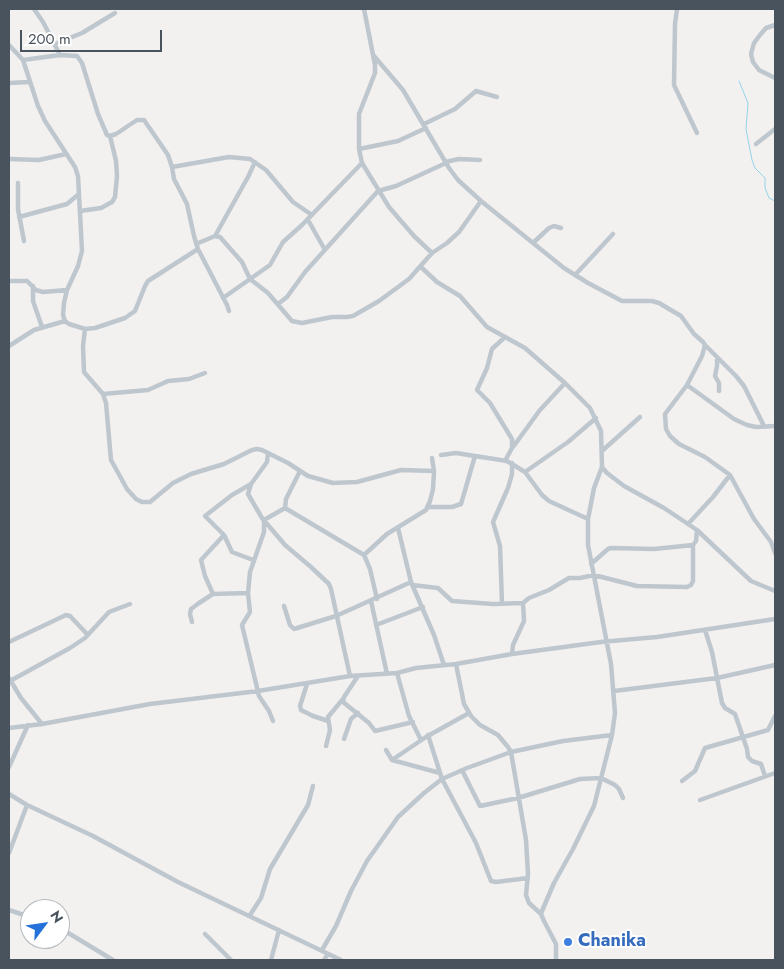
<!DOCTYPE html>
<style>
body{margin:0}
#map{position:relative;width:784px;height:969px;overflow:hidden;background:#f3f0f0;font-family:Jost,sans-serif}
canvas{display:block}
.frame{position:absolute;inset:0;border:10px solid #49535d;pointer-events:none}
.north{position:absolute;left:20px;top:899px;width:50px;height:50px;box-sizing:border-box;background:#fff;border:1px solid #b6babe;border-radius:50%;rotate:59deg;font-size:14px;font-weight:700;line-height:20px;text-align:center;color:#49535d}
.north::after{content:'';display:block;margin:auto;width:18px;height:22px;background:#2472d9;clip-path:polygon(50% 0,100% 100%,50% 72%,0 100%)}
.scale{position:absolute;left:20px;top:30px;width:142px;height:22px;box-sizing:border-box;border:2px solid #49535d;border-top:0;padding-left:6px;font-size:15px;line-height:18px;white-space:nowrap;color:#49535d;-webkit-text-stroke:4px #fff;paint-order:stroke}
</style>
<div id="map">
<canvas width="784" height="969"></canvas>
<div class="frame"></div>
<div class="north">N</div>
<div class="scale">200 m</div>
</div>
<script>
const c = document.querySelector('canvas').getContext('2d');
c.lineJoin = 'round';
function poly(rows) {
  const path = new Path2D();
  for (const r of rows) {
    path.moveTo(r[0], r[1]);
    for (let i = 2; i < r.length; i += 2) path.lineTo(r[i], r[i + 1]);
  }
  return path;
}
function stroke(path, color, width, dash) {
  c.strokeStyle = color;
  c.lineWidth = width;
  c.lineCap = dash ? 'butt' : 'round';
  c.setLineDash(dash || []);
  c.stroke(path);
}
function drawText(font, color, halo, rows, align = 'center') {
  c.font = font + ' Jost,sans-serif';
  c.lineWidth = 4;
  c.setLineDash([]);
  c.textBaseline = 'middle';
  c.strokeStyle = halo;
  c.fillStyle = color;
  for (const [text, x, y, turn = 0] of rows) {
    c.save();
    c.translate(x, y);
    c.rotate((+turn || 0) * Math.PI / 180);
    c.textAlign = isNaN(turn) ? turn : align;
    if (halo) c.strokeText(text, 0, 0);
    c.fillText(text, 0, 0);
    c.restore();
  }
}
const stream = poly([
 [739,81,748,103,746,129,752,160,755,168,765,178,765,188,769,198,775,201]
]);
const street = poly([
 [34,9,43,22,60,55],
 [364,9,375,65,375,73,359,114,359,149,362,163,389,207,414,236,432,253],
 [677,9,675,24,674,85,697,133],
 [775,25,766,28,760,35,754,43,751,54,753,62,759,70,775,78],
 [55,44,82,33,115,13],
 [9,45,23,60,38,106,45,121,75,167,78,176,82,251,78,266,67,290,64,303,63,315,65,321,69,324,85,329,95,328,125,318,135,311,145,286,148,281,198,249],
 [374,56,403,90,449,168,458,180,481,201,564,268,588,283,622,301,652,301,659,303,681,316,694,334,703,342,705,345,702,356,687,385,665,414,666,429,670,436,679,444,705,457,730,475,754,519,771,542,775,553],
 [23,60,60,55,77,56,82,63,98,114,107,135,110,136,116,134,137,120,144,120,168,155,172,167,174,179,187,204,194,236,198,249,227,305,229,311],
 [9,83,29,82],
 [424,124,455,109,476,91,497,97],
 [756,144,775,129],
 [359,149,398,141,426,128],
 [9,159,39,160,66,154],
 [445,162,459,159,480,160],
 [172,167,229,157,250,159,266,170,293,202,312,215],
 [18,183,18,209,24,241],
 [80,211,101,208,112,202,115,197,117,176,116,161,110,136],
 [19,217,67,204,79,194],
 [308,220,325,250],
 [215,236,248,177,255,162],
 [533,243,549,228,554,226,561,228],
 [196,244,215,236,220,237,242,262,250,279,268,293,292,321,302,323,332,317,347,317,353,316,379,301,409,279,432,253,447,243,459,232,481,201],
 [421,267,437,282,460,296,487,327,525,348,565,383,590,408,601,431,602,467,594,488,588,519,588,545,611,664,615,713,612,735,594,806,573,849,554,883,542,911,541,914,544,921,556,944,556,960],
 [575,275,613,234],
 [9,281,27,281,36,290,43,292,67,290],
 [33,286,33,301,42,327],
 [223,298,270,265,283,242,302,225,362,163],
 [278,304,287,297,305,272,378,191,396,186,446,163],
 [85,329,83,346,84,372,103,394,106,403,111,460,127,489,136,499,142,502,150,502,173,483,191,474,224,464,252,450,257,449,262,450,288,463,308,476,333,483,357,482,401,470,434,471],
 [505,337,492,349,487,368,477,390,490,403,512,439,512,448,505,461],
 [705,345,736,376,744,386,764,426],
 [9,346,34,330,65,321],
 [717,359,717,366,715,376,719,383,719,391],
 [687,385,734,419,747,425,756,427,775,426],
 [103,394,148,390,168,381,189,379,205,373],
 [513,447,540,410,565,383],
 [603,450,640,417],
 [268,453,267,462,251,484,248,494,262,518,285,545,311,567,329,584,331,589,350,676],
 [441,455,456,453,507,461,525,472,542,495,549,501,588,519],
 [602,467,607,473,624,486,664,508,697,530,751,581,775,591],
 [300,471,286,499,285,508,364,555,370,569,377,599],
 [525,472,568,442,596,418],
 [251,484,232,495,205,516,224,535,232,552,253,560],
 [427,507,452,507,461,504,475,456],
 [688,524,713,497,730,475],
 [398,528,411,582,434,635,444,665],
 [364,555,387,534,426,510,430,501,433,489,434,471,432,458],
 [591,564,608,549,611,548,654,549,693,545,696,541,697,530],
 [412,585,438,588,452,601,493,604,523,603],
 [213,594,205,576,201,560,224,535],
 [371,601,387,674],
 [502,603,500,546,493,522,508,488,512,474,512,463],
 [284,606,290,625,294,629,336,616,411,582],
 [192,622,190,614,191,609,199,603,213,594,248,593],
 [376,625,423,607],
 [705,630,712,652,722,703,725,708,735,714,747,749,748,757,752,761,761,764,765,776],
 [9,642,66,615,70,616,87,634],
 [512,654,513,645,524,621,523,603,529,598,549,590,569,578,580,578,594,575,637,586,687,587,691,585,693,581,693,545],
 [456,664,464,704,471,716,480,725,498,735,508,747,511,752,526,840,528,874,526,895,529,903,541,914],
 [397,673,409,716,421,740],
 [358,676,344,697,343,702,369,723,375,731,413,722],
 [9,678,21,698,42,724],
 [10,681,70,648,85,638,109,612,130,604],
 [307,684,300,706,301,710,313,716,328,721],
 [614,691,717,678,775,665],
 [273,721,269,711,259,696,242,625,250,612,248,593,250,572,264,532,264,520,285,508],
 [9,728,42,724,150,704,258,691,350,676,397,673,416,668,456,664,512,654,601,642,657,637,775,619],
 [428,735,442,779,476,843,491,881,496,882,528,878],
 [344,739,351,719,358,713],
 [326,746,330,730,328,717,343,699],
 [386,750,392,760,440,773],
 [392,760,426,737,469,713],
 [9,767,28,725],
 [462,770,480,806,518,798,580,779,601,778,615,785,619,789,623,798],
 [682,781,695,771,705,748,768,730,775,716],
 [9,794,27,805,93,836,178,882,341,960],
 [700,800,775,773],
 [9,853,27,805],
 [9,910,30,917],
 [250,915,261,898,270,869,308,805,313,786],
 [60,928,113,960],
 [205,934,231,960],
 [322,950,336,926,351,891,367,861,398,817,424,793,442,779,467,768,511,752,563,741,612,735],
 [271,960,279,930],
 [324,960,328,954]
]);
const markers = [
 [568,942,5,"#3f7fe0"]
];
const shopNames = [
 ["Chanika",578,942]
];
stroke(stream, '#92d5e7', 1);
stroke(street, '#bfc7ce', 4.5);
for (const [x, y, r, color] of markers) {
  const dot = new Path2D();
  dot.arc(x, y, r, 0, 2 * Math.PI);
  c.fillStyle = color;
  c.fill(dot);
  stroke(dot, '#fff', 2);
}
drawText('bold 18px', '#366cbe', '#fff', shopNames, 'left');
</script>
